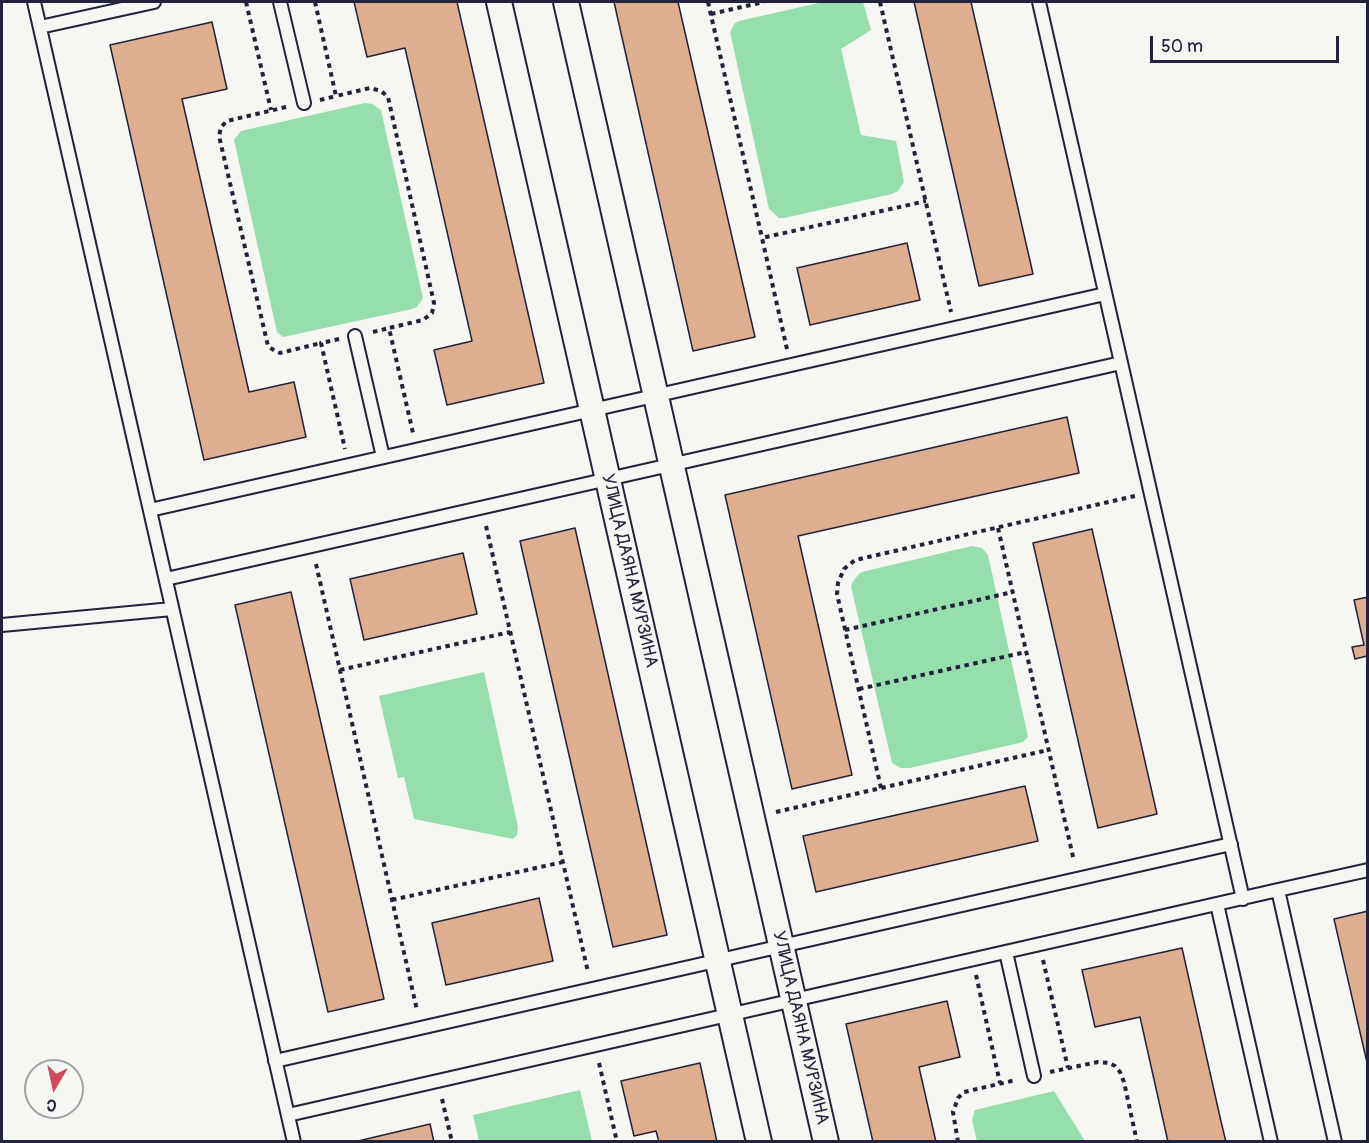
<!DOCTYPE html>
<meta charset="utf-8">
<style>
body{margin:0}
#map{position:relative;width:1369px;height:1143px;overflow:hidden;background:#f6f6f2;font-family:Pangolin,sans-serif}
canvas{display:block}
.frame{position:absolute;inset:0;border:3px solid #22223b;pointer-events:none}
.north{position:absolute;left:24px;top:1059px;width:60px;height:60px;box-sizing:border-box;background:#f6f6f2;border:2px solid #a1a1a9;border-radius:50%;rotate:189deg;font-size:16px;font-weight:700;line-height:24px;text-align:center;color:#22223b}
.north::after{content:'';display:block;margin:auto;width:21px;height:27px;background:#d1495b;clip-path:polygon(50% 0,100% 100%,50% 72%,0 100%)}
.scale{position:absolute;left:1150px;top:36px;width:189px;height:27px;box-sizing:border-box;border:3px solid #22223b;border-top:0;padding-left:8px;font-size:18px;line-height:21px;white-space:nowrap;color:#22223b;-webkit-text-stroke:4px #f6f6f2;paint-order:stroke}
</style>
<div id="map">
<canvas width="1369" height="1143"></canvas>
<div class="frame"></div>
<div class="north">С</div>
<div class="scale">50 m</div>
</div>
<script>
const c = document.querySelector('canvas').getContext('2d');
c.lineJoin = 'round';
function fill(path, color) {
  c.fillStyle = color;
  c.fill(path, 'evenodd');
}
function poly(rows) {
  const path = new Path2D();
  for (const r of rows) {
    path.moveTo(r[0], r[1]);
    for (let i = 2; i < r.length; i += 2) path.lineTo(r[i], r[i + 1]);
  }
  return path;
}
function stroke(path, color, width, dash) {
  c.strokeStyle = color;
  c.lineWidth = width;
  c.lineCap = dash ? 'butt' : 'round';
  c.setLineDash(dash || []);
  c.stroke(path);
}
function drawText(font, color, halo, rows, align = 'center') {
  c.font = font + ' Pangolin,sans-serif';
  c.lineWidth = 5;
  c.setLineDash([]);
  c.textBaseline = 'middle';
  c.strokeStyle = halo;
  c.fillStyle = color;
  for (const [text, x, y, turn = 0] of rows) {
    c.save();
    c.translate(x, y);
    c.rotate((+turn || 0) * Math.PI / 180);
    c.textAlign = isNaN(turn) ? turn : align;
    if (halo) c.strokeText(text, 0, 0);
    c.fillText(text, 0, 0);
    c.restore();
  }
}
const green = poly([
 [823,2,863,2,871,30,841,49,861,135,896,141,904,182,898,191,892,194,784,218,779,218,769,209,730,32,735,23,739,21],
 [365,103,372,104,381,110,423,298,417,307,412,309,283,337,277,332,234,140,241,131],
 [972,546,982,548,988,555,1028,737,1023,742,1015,744,910,768,901,768,892,763,851,586,853,581,860,573,866,571],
 [484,672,518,827,517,835,513,839,414,819,404,777,398,778,379,696],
 [580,1090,592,1141,479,1141,473,1115],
 [1054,1091,1085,1141,977,1141,972,1120,975,1110]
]);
const building = poly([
 [354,2,457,2,544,383,447,405,434,350,472,341,405,48,367,57,354,2],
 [614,2,678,2,755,337,693,351,614,2],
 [914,2,971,2,1033,274,979,286,914,2],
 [212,22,227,89,182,99,249,392,294,382,306,437,204,460,110,45,212,22],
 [907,243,920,300,810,325,797,268,907,243],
 [1067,417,1079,473,798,536,852,775,792,789,725,495,1067,417],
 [575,528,667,935,613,947,520,541,575,528],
 [1092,529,1157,814,1098,828,1033,543,1092,529],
 [463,553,477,614,364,640,350,579,463,553],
 [291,592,384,999,328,1012,235,605,291,592],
 [1368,597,1368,658,1367,656,1355,659,1352,647,1364,645,1354,600,1368,597],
 [1025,786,1038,841,816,892,803,836,1025,786],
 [539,898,553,961,446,985,432,923,539,898],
 [1368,911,1368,1067,1334,919,1368,911],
 [1182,948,1220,1117,1226,1142,1168,1142,1140,1017,1095,1027,1082,970,1182,948],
 [947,1001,960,1057,919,1067,936,1142,873,1142,846,1024,947,1001],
 [700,1063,717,1142,659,1142,656,1131,634,1136,621,1081,700,1063],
 [430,1124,434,1142,359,1142,358,1141,430,1124]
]);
const path = poly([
 [246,2,271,110],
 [315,2,336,96,370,88,381,91,388,97,434,303,432,313,423,320,389,328,413,433],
 [708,2,762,238],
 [880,2,951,312],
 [711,14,764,2],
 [320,100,336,96],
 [286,107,227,121,221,127,219,136,268,346,275,351,280,353,321,343],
 [373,332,389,328],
 [339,339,321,343,345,449],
 [787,349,762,238,926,201],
 [486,526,588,972],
 [998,528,1074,861],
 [316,564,417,1010],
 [845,630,1013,592],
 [340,670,510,632],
 [859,689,1026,652],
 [881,788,837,594,838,583,844,569,855,560,1135,496],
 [776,812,1048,750],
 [392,900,563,862],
 [1043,960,1068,1068],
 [976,975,1000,1083],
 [599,1063,617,1142],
 [1050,1072,1098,1062,1109,1063,1115,1066,1120,1072,1124,1082,1137,1142],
 [442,1099,452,1142],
 [958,1142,953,1112,958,1098,964,1092,1016,1080]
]);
const service = poly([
 [34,2,294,1142],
 [280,2,304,103],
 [1039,2,1243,899],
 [40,27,154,2],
 [355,336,383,457],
 [150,510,1105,294],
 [166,579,1121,363],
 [2,625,172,609],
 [1217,904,1271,1142],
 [1006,952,1034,1076],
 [275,1061,1231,844],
 [288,1115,1278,890],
 [1335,1142,1278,890,1368,870]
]);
const minor = poly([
 [499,2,759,1142],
 [566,2,826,1142]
]);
const streetNames = [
 ["УЛИЦА ДАЯНА МУРЗИНА",629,571,77],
 ["УЛИЦА ДАЯНА МУРЗИНА",800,1028,77]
];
fill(green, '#96dead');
fill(building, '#deae90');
stroke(building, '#22223b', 1.5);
stroke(service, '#22223b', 16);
stroke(minor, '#22223b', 28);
stroke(path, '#22223b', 4, [4.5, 4.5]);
stroke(service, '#f6f6f2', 12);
stroke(minor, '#f6f6f2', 24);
drawText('18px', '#22223b', '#f6f6f2', streetNames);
</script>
